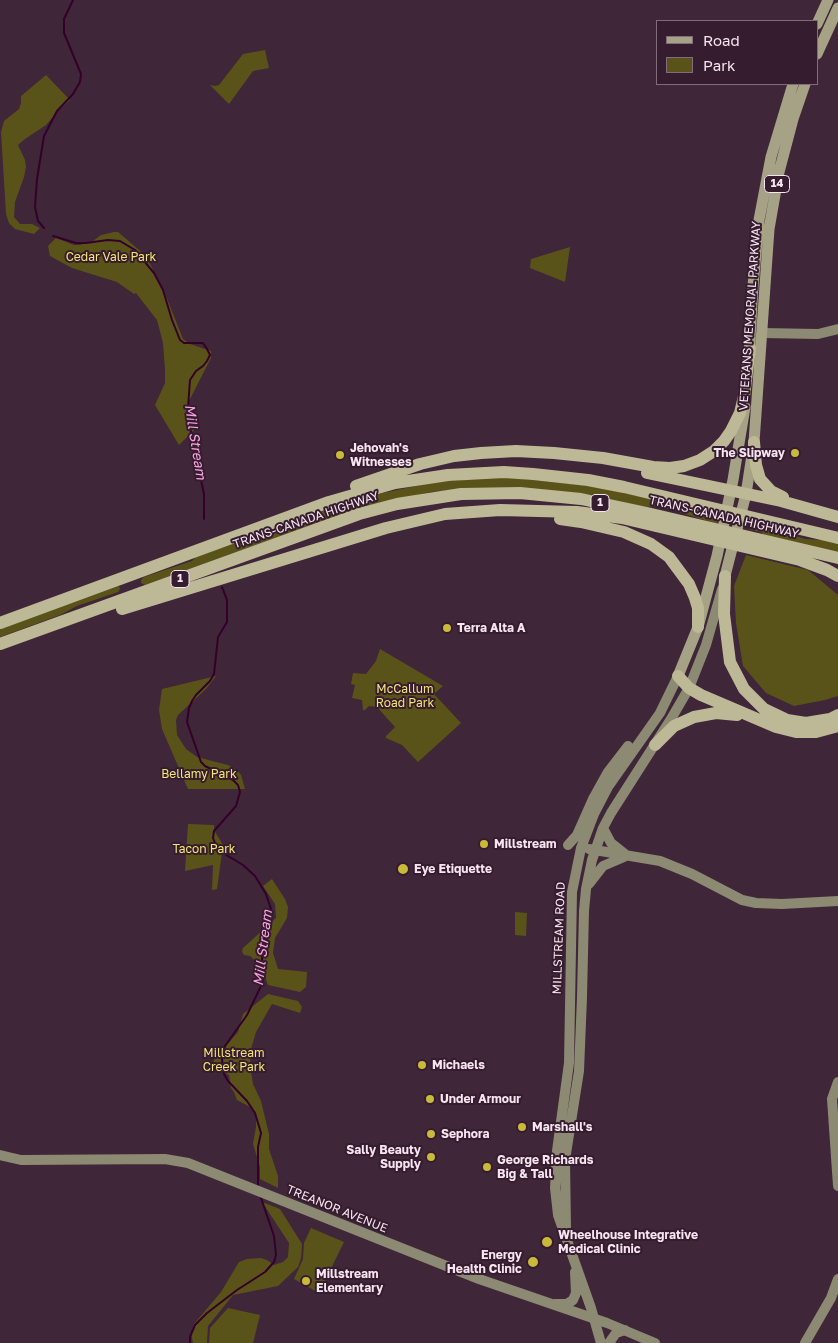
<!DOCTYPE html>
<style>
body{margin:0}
#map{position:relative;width:838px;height:1343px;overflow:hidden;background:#3f2638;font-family:"Golos Text",sans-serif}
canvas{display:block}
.legend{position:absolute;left:656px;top:20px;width:162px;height:65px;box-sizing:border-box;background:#351c2e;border:1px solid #826c7c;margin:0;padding:6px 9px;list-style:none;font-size:15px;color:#f6e4f0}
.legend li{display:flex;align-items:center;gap:10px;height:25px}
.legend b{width:25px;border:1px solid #826c7c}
</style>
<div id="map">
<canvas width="838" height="1343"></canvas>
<ul class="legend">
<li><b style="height:6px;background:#a5a285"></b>Road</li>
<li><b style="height:14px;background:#5a5319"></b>Park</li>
</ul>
</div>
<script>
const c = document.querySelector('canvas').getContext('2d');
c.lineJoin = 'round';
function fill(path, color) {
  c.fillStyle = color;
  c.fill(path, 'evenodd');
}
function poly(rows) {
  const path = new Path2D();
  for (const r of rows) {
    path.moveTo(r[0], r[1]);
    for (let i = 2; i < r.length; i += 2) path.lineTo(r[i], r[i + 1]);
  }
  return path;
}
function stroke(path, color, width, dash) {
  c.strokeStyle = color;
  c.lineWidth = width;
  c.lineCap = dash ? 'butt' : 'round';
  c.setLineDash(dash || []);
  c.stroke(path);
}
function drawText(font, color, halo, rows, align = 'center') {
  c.font = font + ' "Golos Text",sans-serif';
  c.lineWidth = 4;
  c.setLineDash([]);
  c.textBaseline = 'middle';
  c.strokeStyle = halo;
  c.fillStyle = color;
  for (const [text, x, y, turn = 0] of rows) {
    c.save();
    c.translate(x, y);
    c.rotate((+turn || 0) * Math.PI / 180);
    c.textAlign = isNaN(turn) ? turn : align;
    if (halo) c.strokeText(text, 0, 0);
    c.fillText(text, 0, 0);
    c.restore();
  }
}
const green = poly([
 [265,50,269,68,253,71,229,104,210,85,215,86,219,85,243,54],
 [46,75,70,100,58,111,46,125,25,139,18,145,25,160,26,167,24,177,15,202,14,217,20,224,32,224,40,228,34,234,15,229,9,223,6,214,1,132,4,121,19,109,21,103,21,96],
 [114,232,118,232,146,256,164,291,183,339,190,344,211,351,211,358,189,401,189,415,195,429,179,445,155,405,165,383,165,369,163,343,157,320,136,293,134,294,117,282,72,268,50,256,48,246,56,238,74,245,80,245,93,241,101,235],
 [570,247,565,282,530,268,531,259],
 [502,477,592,486,719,514,717,524,659,506,643,507,468,489,431,492,347,512,145,585,141,583,141,580,144,577,192,561,196,557,305,517,369,496,434,482],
 [750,522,805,539,824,540,838,543,838,553,764,535,761,532,749,529],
 [746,555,808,570,838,595,838,696,825,700,794,706,766,693,743,666,736,623,734,586],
 [119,586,120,589,118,592,77,606,60,615,0,637,0,628],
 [380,649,443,686,434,694,461,723,418,762,402,745,386,738,386,736,395,727,377,707,369,706,365,710,363,710,362,700,352,698,355,685,351,684,353,673,366,674,376,661],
 [216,676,206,689,178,715,176,720,177,735,186,749,197,757,228,765,237,770,241,775,245,789,188,789,162,729,159,710,162,689],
 [188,824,214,825,214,830,223,845,217,889,212,890,213,865,185,871],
 [272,879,285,899,288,907,287,918,275,938,273,953,278,969,307,972,306,987,300,992,268,985,261,966,250,956,244,955,242,952,243,948,276,918,275,904,263,886],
 [515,912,527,913,526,936,515,935],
 [268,994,298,1001,302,1007,300,1013,272,1004,256,1032,251,1049,250,1066,253,1084,261,1101,269,1134,269,1149,278,1176,278,1188,260,1179,260,1167,253,1144,256,1127,256,1115,250,1107,237,1100,234,1092,231,1088,229,1075,215,1067,213,1064,214,1060,238,1032,243,1014],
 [262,1202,280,1209,302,1244,301,1258,298,1267,278,1286,233,1295,208,1326,207,1343,193,1343,191,1334,194,1324,221,1292,239,1262,247,1259,261,1258,267,1260,274,1265,283,1262,288,1257,289,1243],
 [311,1228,344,1242,319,1293,294,1279,303,1259,304,1243],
 [228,1308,260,1315,253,1343,209,1343,210,1328]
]);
const stream = poly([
 [44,228,38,221,35,207,37,179,44,136,57,111,73,94,80,82,81,74,64,33,64,19,73,0],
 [53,236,76,243,86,243,108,240,120,241,135,250,154,273,163,290,172,320,180,340,184,343,203,343,207,349,210,355,207,361,203,366,196,371,190,380,188,408,191,433,204,494,204,519],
 [222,587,227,600,227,622,218,637,214,674,210,681,196,695,192,701,189,708,187,722,201,762,205,766,233,780,238,785,240,792,236,806,214,831,213,838,215,843,218,850,243,865,255,876,266,894,271,909,269,931,262,957,263,978,262,984,247,1015,225,1046,222,1060,224,1074,228,1081,247,1101,255,1113,261,1133,258,1147,258,1188],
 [190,1343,190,1337,195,1325,207,1313,237,1290,265,1272,274,1262,276,1255,274,1236,260,1195]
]);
const secondary = poly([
 [762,333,818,334,838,329],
 [603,828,611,843,626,855],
 [568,845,577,835,593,799,608,772,628,746],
 [589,849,660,861,692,874,742,900,756,903,782,904,838,901],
 [589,884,603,866,624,857],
 [838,1082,832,1099,838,1186],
 [0,1155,21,1160,165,1159,188,1163,479,1279,607,1323,655,1343],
 [566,1228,565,1160,579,1071,582,997,584,911,586,889,592,860,603,828,611,813,671,719,689,688,706,645,722,589],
 [555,1304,567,1304,573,1300,576,1293,575,1272],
 [601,1343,591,1308,558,1215,555,1188,557,1151,569,1063,572,892,581,848,594,814,608,787,660,713,678,676],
 [609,1343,616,1333,625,1330],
 [805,1343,831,1298,838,1279]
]);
const primary = poly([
 [817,24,828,0],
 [817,54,838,8],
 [749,356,753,286,759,220,771,157,793,84],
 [725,576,746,494,754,442,769,229,779,172,793,119,805,84],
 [678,676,698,627,717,556,733,480,745,407]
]);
const highway = poly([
 [754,442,756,465,760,479,771,491,783,497],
 [647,473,781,501,838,517],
 [356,486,420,464,454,456,481,453,516,451,554,453,603,458,653,467,670,468,684,466,700,460,714,451,724,441,731,431,740,413,744,396,750,348],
 [560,519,581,522,624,532,651,544,669,557,689,584,695,598,698,608,698,627],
 [725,576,724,614,730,662,744,689,764,709,787,720,806,723,830,719,838,715],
 [122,609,386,528,445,514,500,510,577,512,622,518,800,560,827,570,838,576],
 [0,623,329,502,395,483,448,475,504,472,533,474,588,480,624,487,838,538],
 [0,644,359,514,397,504,461,494,520,493,581,499,647,513,838,558],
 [678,676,689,688,701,695,776,727,796,732,816,732,838,726],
 [655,745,674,726,694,717,716,713,737,715]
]);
const markers = [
 [795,453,5,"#caba3a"],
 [340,455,5,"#caba3a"],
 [447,628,5,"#caba3a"],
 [484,844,5,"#caba3a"],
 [403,869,6,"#caba3a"],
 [422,1065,5,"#caba3a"],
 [430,1099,5,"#caba3a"],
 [522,1127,5,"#caba3a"],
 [431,1134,5,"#caba3a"],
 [431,1157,5,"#caba3a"],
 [487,1167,5,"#caba3a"],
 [547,1242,6,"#caba3a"],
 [533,1262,6,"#caba3a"],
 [306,1281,5,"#caba3a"]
];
const shields = [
 [777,184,25],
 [600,503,18],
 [180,579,18]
];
const shieldNames = [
 ["14",777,184],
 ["1",600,503],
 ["1",180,579]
];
const parkNames = [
 ["Cedar Vale Park",111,257],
 ["McCallum",405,689],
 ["Road Park",405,703],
 ["Bellamy Park",199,774],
 ["Tacon Park",204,849],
 ["Millstream",234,1053],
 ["Creek Park",234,1067]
];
const streetNames = [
 ["VETERANS MEMORIAL PARKWAY",750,316,-86],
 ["TRANS-CANADA HIGHWAY",724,517,13],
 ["TRANS-CANADA HIGHWAY",306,520,-19],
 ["MILLSTREAM ROAD",559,938,-88],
 ["TREANOR AVENUE",337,1209,22]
];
const poiNames = [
 ["Jehovah's",350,448],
 ["Witnesses",350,462],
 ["The Slipway",785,453,"right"],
 ["Terra Alta A",457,628],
 ["Millstream",494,844],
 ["Eye Etiquette",414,869],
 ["Michaels",432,1065],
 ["Under Armour",440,1099],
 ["Marshall's",532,1127],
 ["Sephora",441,1134],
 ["Sally Beauty",421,1150,"right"],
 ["Supply",421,1164,"right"],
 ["George Richards",497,1160],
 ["Big & Tall",497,1174],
 ["Wheelhouse Integrative",558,1235],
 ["Medical Clinic",558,1249],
 ["Energy",522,1255,"right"],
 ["Health Clinic",522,1269,"right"],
 ["Millstream",316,1274],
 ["Elementary",316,1288]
];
const waterNames = [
 ["Mill Stream",195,442,81],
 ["Mill Stream",263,948,-83]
];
fill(green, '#5a5319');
stroke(stream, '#34002a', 2);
stroke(secondary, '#8c8a73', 10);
stroke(primary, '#a5a285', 11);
stroke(highway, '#bdb896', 12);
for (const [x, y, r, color] of markers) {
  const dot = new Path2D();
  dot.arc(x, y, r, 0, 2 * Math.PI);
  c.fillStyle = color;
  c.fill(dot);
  stroke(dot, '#351c2e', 2);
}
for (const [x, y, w] of shields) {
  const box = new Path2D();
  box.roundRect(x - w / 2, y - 8.5, w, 17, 4);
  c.fillStyle = '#351c2e';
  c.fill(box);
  stroke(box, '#f6e4f0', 1);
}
drawText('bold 11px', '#f6e4f0', null, shieldNames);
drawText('12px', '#f3e576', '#351c2e', parkNames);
drawText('12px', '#f6e4f0', '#351c2e', streetNames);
drawText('bold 12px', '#f6e4f0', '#351c2e', poiNames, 'left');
drawText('italic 14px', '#fca2e3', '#351c2e', waterNames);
</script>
